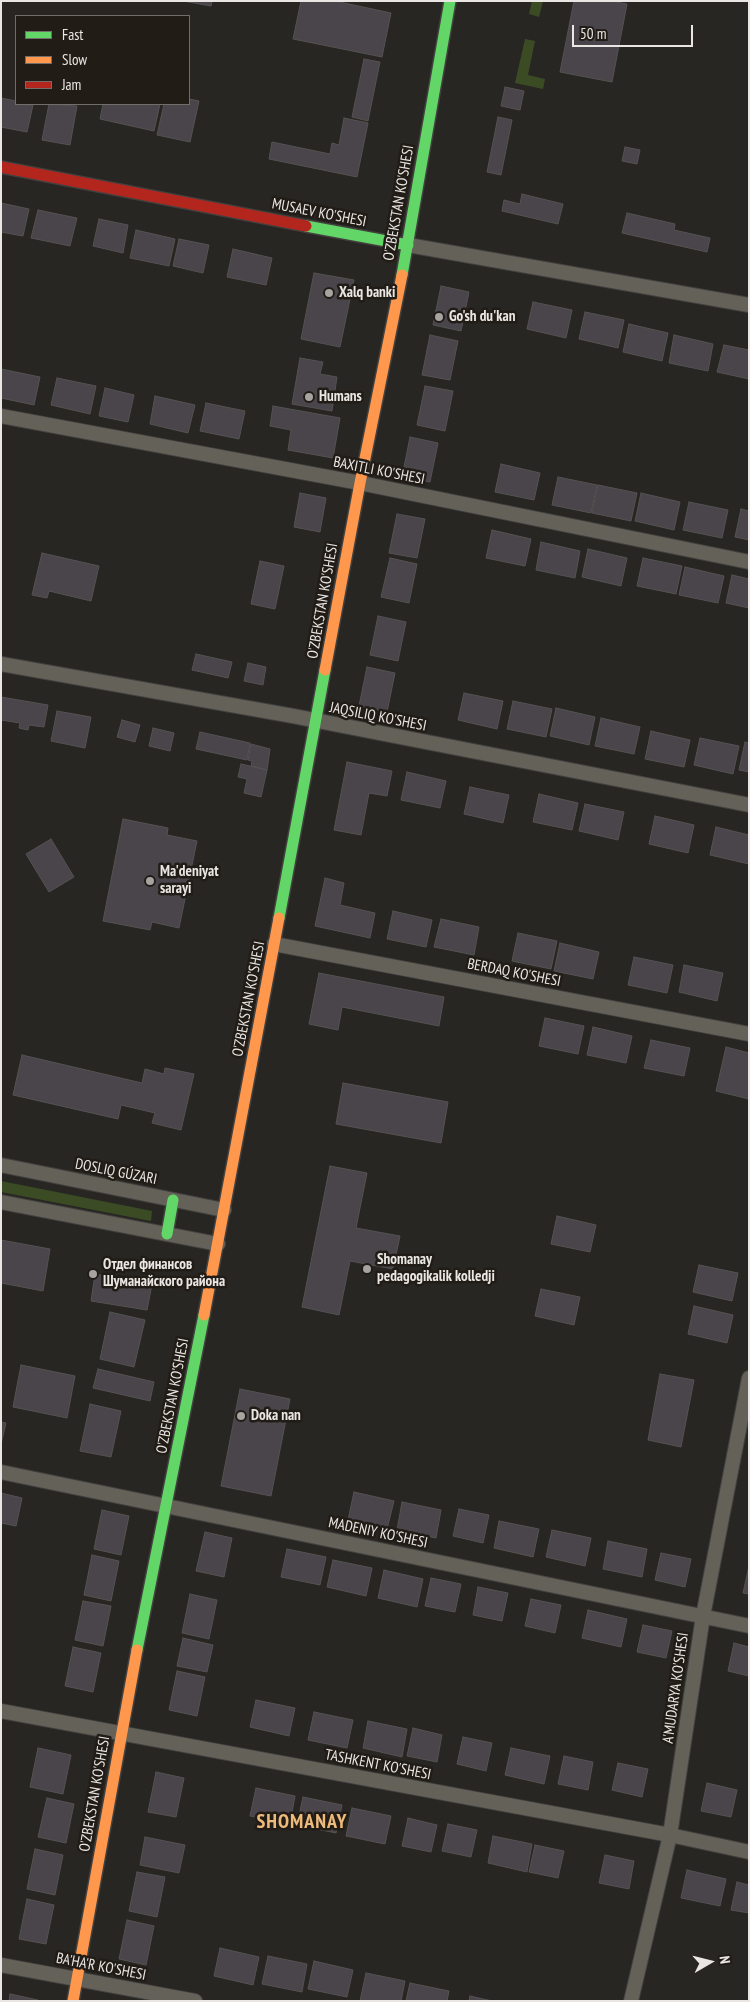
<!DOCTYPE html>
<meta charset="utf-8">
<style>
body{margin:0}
#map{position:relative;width:750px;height:2002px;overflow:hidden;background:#282623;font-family:"PT Sans Narrow",sans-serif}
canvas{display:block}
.frame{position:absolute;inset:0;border:2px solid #eae6e3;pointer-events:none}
.legend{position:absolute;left:15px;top:15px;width:175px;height:90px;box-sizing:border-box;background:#221c17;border:1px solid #726d69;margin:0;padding:6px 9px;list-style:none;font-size:15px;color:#eae6e3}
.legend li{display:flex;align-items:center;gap:10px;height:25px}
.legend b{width:25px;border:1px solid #726d69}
.north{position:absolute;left:685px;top:1937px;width:50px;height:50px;-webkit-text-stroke:4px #221c17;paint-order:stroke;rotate:82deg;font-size:14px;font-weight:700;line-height:20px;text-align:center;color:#eae6e3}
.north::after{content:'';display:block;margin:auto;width:18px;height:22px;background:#eae6e3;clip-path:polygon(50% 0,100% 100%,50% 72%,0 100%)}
.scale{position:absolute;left:572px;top:25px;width:121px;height:22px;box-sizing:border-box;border:2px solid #eae6e3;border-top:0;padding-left:6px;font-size:15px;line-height:18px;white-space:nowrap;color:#eae6e3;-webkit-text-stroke:4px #221c17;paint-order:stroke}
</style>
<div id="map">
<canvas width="750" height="2002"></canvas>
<div class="frame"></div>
<ul class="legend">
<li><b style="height:6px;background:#63d668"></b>Fast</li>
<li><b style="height:6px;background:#ff974d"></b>Slow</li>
<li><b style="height:6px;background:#b3261e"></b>Jam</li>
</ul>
<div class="north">N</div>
<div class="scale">50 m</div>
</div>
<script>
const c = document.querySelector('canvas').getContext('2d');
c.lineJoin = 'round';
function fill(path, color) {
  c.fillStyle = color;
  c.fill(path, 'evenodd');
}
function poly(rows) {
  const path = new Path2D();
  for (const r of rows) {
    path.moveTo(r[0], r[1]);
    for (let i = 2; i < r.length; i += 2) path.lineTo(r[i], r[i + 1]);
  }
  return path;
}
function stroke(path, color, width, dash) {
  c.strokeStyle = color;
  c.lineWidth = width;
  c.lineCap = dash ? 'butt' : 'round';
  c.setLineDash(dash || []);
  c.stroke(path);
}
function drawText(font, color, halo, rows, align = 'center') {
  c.font = font + ' "PT Sans Narrow",sans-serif';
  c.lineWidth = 5;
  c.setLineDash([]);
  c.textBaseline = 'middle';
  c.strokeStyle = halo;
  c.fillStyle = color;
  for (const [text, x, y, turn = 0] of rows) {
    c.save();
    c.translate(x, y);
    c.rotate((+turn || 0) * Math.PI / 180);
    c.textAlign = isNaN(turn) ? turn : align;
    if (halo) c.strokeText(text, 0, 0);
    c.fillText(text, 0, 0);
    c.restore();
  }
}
const green = poly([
 [532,1,543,1,539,17,529,14],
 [525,39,535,41,528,75,545,79,543,89,515,83],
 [1,1181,152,1211,151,1221,1,1192]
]);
const building = poly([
 [183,1,212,1,211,6,183,1],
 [301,1,335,1,391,13,382,57,293,39,301,1],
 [574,1,612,1,627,4,612,82,560,72,574,1],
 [364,59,380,62,368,121,352,117,364,59],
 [505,87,524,91,520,110,501,106,505,87],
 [1,98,16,101,16,104,33,105,27,132,1,127,1,98],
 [189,99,199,101,190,142,157,135,164,104,189,104,189,99],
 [49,104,77,106,70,145,42,140,49,104],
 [103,104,160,104,154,131,100,119,103,104],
 [498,117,512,120,501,175,487,172,498,117],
 [344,118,368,123,357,177,269,159,272,142,330,154,332,143,339,145,344,118],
 [625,147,640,150,637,164,622,161,625,147],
 [522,194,563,204,558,224,502,211,504,200,520,204,522,194],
 [1,203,29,209,23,236,1,232,1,203],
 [38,210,77,218,70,246,31,238,38,210],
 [627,213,675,224,674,230,710,238,707,252,622,233,627,213],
 [99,219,128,225,123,253,93,246,99,219],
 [136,230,175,239,169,266,130,258,136,230],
 [179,239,209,245,203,273,173,266,179,239],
 [233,249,272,258,266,285,227,277,233,249],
 [314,273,354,280,340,347,301,339,314,273],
 [441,286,469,292,461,331,433,325,441,286],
 [533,302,572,310,566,338,527,329,533,302],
 [585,312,624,320,618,348,579,339,585,312],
 [629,324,668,333,662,361,623,352,629,324],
 [430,335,458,341,450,380,422,375,430,335],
 [674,335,713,344,708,371,669,363,674,335],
 [724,345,749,350,749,379,717,372,724,345],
 [300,358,323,362,320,374,337,377,332,411,292,404,300,358],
 [1,369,40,377,34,405,1,398,1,369],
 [57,378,96,386,90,414,51,405,57,378],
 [425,386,453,391,445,431,417,425,425,386],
 [105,388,134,395,128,422,99,416,105,388],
 [155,396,195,405,188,433,150,424,155,396],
 [206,403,245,411,239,439,200,431,206,403],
 [273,406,340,418,333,458,288,450,291,430,270,426,273,406],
 [410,437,438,443,430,482,402,477,410,437],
 [501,464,540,473,534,500,495,492,501,464],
 [558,477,597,485,591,513,552,505,558,477],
 [598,485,637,493,631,521,592,513,598,485],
 [300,493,326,498,320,532,294,527,300,493],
 [641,493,680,502,674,530,635,521,641,493],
 [689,502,728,510,722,538,683,530,689,502],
 [741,509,749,511,749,540,735,537,741,509],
 [397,514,425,519,417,558,389,553,397,514],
 [492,530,531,539,525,566,486,558,492,530],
 [541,542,580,551,575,578,536,570,541,542],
 [588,549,627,558,621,586,582,577,588,549],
 [42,553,99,566,91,601,49,591,47,598,32,595,42,553],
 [390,558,417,564,409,603,381,597,390,558],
 [643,558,682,566,676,594,637,586,643,558],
 [260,561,284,566,275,609,251,604,260,561],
 [685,567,724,576,718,603,679,595,685,567],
 [732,575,749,579,749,608,726,603,732,575],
 [378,616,406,622,398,661,370,655,378,616],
 [196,654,232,662,228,678,192,670,196,654],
 [248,663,266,667,263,685,244,681,248,663],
 [367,667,395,673,387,712,359,706,367,667],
 [464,693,503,701,497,729,458,720,464,693],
 [1,697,48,705,44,727,29,725,28,730,19,728,20,723,1,720,1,697],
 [513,701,552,709,546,737,507,729,513,701],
 [556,708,595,717,589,745,550,736,556,708],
 [57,711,91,717,85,748,51,741,57,711],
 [601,718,640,727,634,754,595,746,601,718],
 [122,720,140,725,135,742,117,737,122,720],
 [153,728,174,733,170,751,149,746,153,728],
 [651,731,690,740,684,767,645,759,651,731],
 [200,732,250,743,247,760,196,749,200,732],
 [700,738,739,746,733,774,694,765,700,738],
 [745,742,749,743,749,772,739,770,745,742],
 [251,744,270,749,267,770,251,766,252,761,248,760,251,744],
 [347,762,392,771,387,796,369,793,361,835,334,830,347,762],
 [241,764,267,770,261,797,244,793,247,779,238,777,241,764],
 [407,772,446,781,440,808,401,800,407,772],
 [470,787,509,795,503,823,464,814,470,787],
 [539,794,578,803,572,830,533,822,539,794],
 [585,804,624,812,618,840,579,831,585,804],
 [655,816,694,825,688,853,649,844,655,816],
 [123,819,168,828,167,835,197,841,179,928,152,922,150,930,103,921,123,819],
 [716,827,749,835,749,864,710,855,716,827],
 [51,839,74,877,49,892,26,854,51,839],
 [325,878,344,883,340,905,375,913,370,938,315,926,325,878],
 [393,911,432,920,426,947,387,939,393,911],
 [441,919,479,927,474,955,434,947,441,919],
 [518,933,557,941,551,969,512,961,518,933],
 [560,943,599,952,593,979,554,971,560,943],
 [634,957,673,965,667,993,628,985,634,957],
 [684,965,723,973,717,1001,679,992,684,965],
 [319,973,444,997,439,1026,342,1007,338,1030,309,1024,319,973],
 [545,1018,584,1026,578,1054,539,1046,545,1018],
 [593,1027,632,1036,626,1063,587,1055,593,1027],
 [651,1040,690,1048,684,1076,644,1068,651,1040],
 [726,1047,749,1053,749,1099,716,1091,726,1047],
 [22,1055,142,1083,145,1069,164,1074,165,1068,194,1074,181,1130,152,1123,155,1113,121,1105,118,1119,13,1095,22,1055],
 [343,1083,448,1102,441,1143,336,1124,343,1083],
 [330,1166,367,1173,356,1228,400,1236,393,1269,350,1261,339,1315,302,1307,330,1166],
 [557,1216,596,1225,590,1252,551,1244,557,1216],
 [1,1240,50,1249,43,1291,1,1283,1,1240],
 [699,1265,738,1273,732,1301,693,1292,699,1265],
 [95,1274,152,1284,147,1310,91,1301,95,1274],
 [541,1289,580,1297,574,1325,535,1316,541,1289],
 [694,1306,733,1315,727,1343,688,1334,694,1306],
 [110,1312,145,1320,134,1367,100,1359,110,1312],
 [21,1365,75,1376,67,1418,13,1407,21,1365],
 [98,1369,154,1382,150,1401,93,1388,98,1369],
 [660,1374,694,1380,681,1447,648,1440,660,1374],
 [240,1389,290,1399,271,1496,221,1486,240,1389],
 [90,1404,121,1411,111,1457,80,1451,90,1404],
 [1,1422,6,1423,1,1444,1,1422],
 [354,1492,394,1501,387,1529,348,1520,354,1492],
 [1,1493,22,1498,16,1526,1,1523,1,1493],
 [402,1502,441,1510,436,1538,397,1530,402,1502],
 [459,1509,489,1515,483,1543,453,1536,459,1509],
 [102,1510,129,1516,121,1555,94,1549,102,1510],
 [499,1521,539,1529,533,1557,494,1548,499,1521],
 [552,1530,591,1538,585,1566,546,1557,552,1530],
 [205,1532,232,1538,224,1577,196,1571,205,1532],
 [608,1541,647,1549,642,1577,603,1569,608,1541],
 [287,1549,326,1557,320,1585,281,1577,287,1549],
 [661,1553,691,1559,685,1587,655,1580,661,1553],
 [92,1555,119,1561,111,1601,84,1595,92,1555],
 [333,1560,372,1568,366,1596,327,1587,333,1560],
 [749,1566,749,1594,743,1593,749,1566],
 [384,1570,423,1579,417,1607,378,1598,384,1570],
 [431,1578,461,1584,455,1612,425,1606,431,1578],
 [478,1587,508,1593,502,1621,473,1615,478,1587],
 [190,1594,217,1600,209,1639,182,1633,190,1594],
 [531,1599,561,1605,555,1633,525,1626,531,1599],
 [83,1601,111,1606,103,1646,75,1640,83,1601],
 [588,1610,627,1619,621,1647,582,1638,588,1610],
 [643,1625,672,1631,666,1658,637,1652,643,1625],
 [183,1638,213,1645,207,1672,177,1666,183,1638],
 [734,1643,749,1647,749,1676,728,1671,734,1643],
 [73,1647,101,1653,93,1692,65,1686,73,1647],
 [177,1671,205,1677,197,1716,169,1710,177,1671],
 [256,1700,295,1708,289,1736,250,1727,256,1700],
 [314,1712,353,1720,347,1748,308,1740,314,1712],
 [368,1721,407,1729,402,1757,363,1748,368,1721],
 [413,1728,442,1735,437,1762,407,1756,413,1728],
 [463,1737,492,1743,486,1771,457,1764,463,1737],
 [38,1748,71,1755,63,1794,30,1787,38,1748],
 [511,1748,550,1756,544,1784,505,1775,511,1748],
 [564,1756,593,1762,588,1790,558,1784,564,1756],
 [618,1763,648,1769,642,1797,612,1790,618,1763],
 [156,1772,184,1778,176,1817,148,1812,156,1772],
 [707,1783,737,1790,731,1817,701,1811,707,1783],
 [256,1788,295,1796,290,1824,250,1816,256,1788],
 [303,1797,342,1805,336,1833,297,1825,303,1797],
 [47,1798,74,1804,66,1843,38,1837,47,1798],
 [352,1808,391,1816,385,1844,346,1836,352,1808],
 [408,1818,437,1825,431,1852,402,1846,408,1818],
 [448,1824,477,1830,471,1857,442,1851,448,1824],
 [493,1836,532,1844,527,1872,488,1863,493,1836],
 [145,1837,185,1845,179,1873,140,1865,145,1837],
 [535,1845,564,1851,558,1878,529,1872,535,1845],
 [35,1849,63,1855,55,1895,27,1889,35,1849],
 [605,1855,634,1861,629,1889,599,1883,605,1855],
 [687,1870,726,1879,720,1906,681,1898,687,1870],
 [137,1872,165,1877,157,1917,129,1911,137,1872],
 [737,1882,749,1885,749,1913,731,1910,737,1882],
 [27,1899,54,1905,46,1944,19,1939,27,1899],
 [127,1920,154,1926,146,1965,119,1959,127,1920],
 [220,1948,259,1957,253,1985,214,1976,220,1948],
 [268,1956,307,1964,302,1992,262,1984,268,1956],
 [314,1961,353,1970,347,1997,308,1989,314,1961],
 [366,1973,405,1981,401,2001,360,2001,366,1973],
 [410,1983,449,1991,447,2001,406,2001,410,1983],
 [10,1994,38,2000,37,2001,9,2001,10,1994],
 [470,1996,492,2001,469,2001,470,1996]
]);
const street = poly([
 [408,245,749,305],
 [1,416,360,483,749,562],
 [1,664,293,716,749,805],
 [274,944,749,1034],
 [1,1165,224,1210],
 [1,1202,218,1244],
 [1,1472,749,1626],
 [1,1711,670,1835,749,1852],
 [1,1965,195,2001],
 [631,2001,670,1835,703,1616,749,1378]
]);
const fast = poly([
 [306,226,408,245],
 [402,275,450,1],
 [279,918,325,670],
 [167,1234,173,1200],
 [137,1650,204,1315]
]);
const slow = poly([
 [325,670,360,483,402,275],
 [204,1315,279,918],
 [73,2001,137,1650]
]);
const jam = poly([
 [1,167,306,226]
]);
const markers = [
 [329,293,5,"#a6a3a0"],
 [439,317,5,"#a6a3a0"],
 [309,397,5,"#a6a3a0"],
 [150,881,5,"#a6a3a0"],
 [367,1269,5,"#a6a3a0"],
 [93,1274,5,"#a6a3a0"],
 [241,1416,5,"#a6a3a0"]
];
const streetNames = [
 ["O'ZBEKSTAN KO'SHESI",399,203,-80],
 ["MUSAEV KO'SHESI",319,213,11],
 ["BAXITLI KO'SHESI",379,471,11],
 ["O'ZBEKSTAN KO'SHESI",323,601,-80],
 ["JAQSILIQ KO'SHESI",378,717,11],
 ["BERDAQ KO'SHESI",514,973,11],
 ["O'ZBEKSTAN KO'SHESI",249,999,-79],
 ["DOSLIQ GÚZARI",116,1172,11],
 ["O'ZBEKSTAN KO'SHESI",173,1396,-79],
 ["MADENIY KO'SHESI",378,1533,12],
 ["A'MUDARYA KO'SHESI",676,1688,-82],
 ["TASHKENT KO'SHESI",378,1765,11],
 ["O'ZBEKSTAN KO'SHESI",95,1794,-80],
 ["BA'HA'R KO'SHESI",101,1967,11]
];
const poiNames = [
 ["Xalq banki",339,293],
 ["Go'sh du'kan",449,317],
 ["Humans",319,397],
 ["Ma'deniyat",160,872],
 ["sarayi",160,889],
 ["Shomanay",377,1260],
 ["pedagogikalik kolledji",377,1277],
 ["Отдел финансов",103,1265],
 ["Шуманайского района",103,1282],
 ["Doka nan",251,1416]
];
const districtNames = [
 ["SHOMANAY",302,1822]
];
fill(green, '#3b4c25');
fill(building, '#4a444b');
stroke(building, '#545352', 1);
stroke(street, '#42413f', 16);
stroke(fast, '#42413f', 14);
stroke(slow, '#42413f', 14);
stroke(jam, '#42413f', 14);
stroke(street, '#646159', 14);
stroke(fast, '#63d668', 11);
stroke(slow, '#ff974d', 11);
stroke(jam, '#b3261e', 11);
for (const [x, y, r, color] of markers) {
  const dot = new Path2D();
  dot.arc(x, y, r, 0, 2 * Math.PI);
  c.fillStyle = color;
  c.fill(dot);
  stroke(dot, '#221c17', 2);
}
drawText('15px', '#eae6e3', '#221c17', streetNames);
drawText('bold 15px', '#eae6e3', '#221c17', poiNames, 'left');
c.letterSpacing = '1px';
drawText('bold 20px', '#eeba7b', '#221c17', districtNames);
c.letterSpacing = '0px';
</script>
